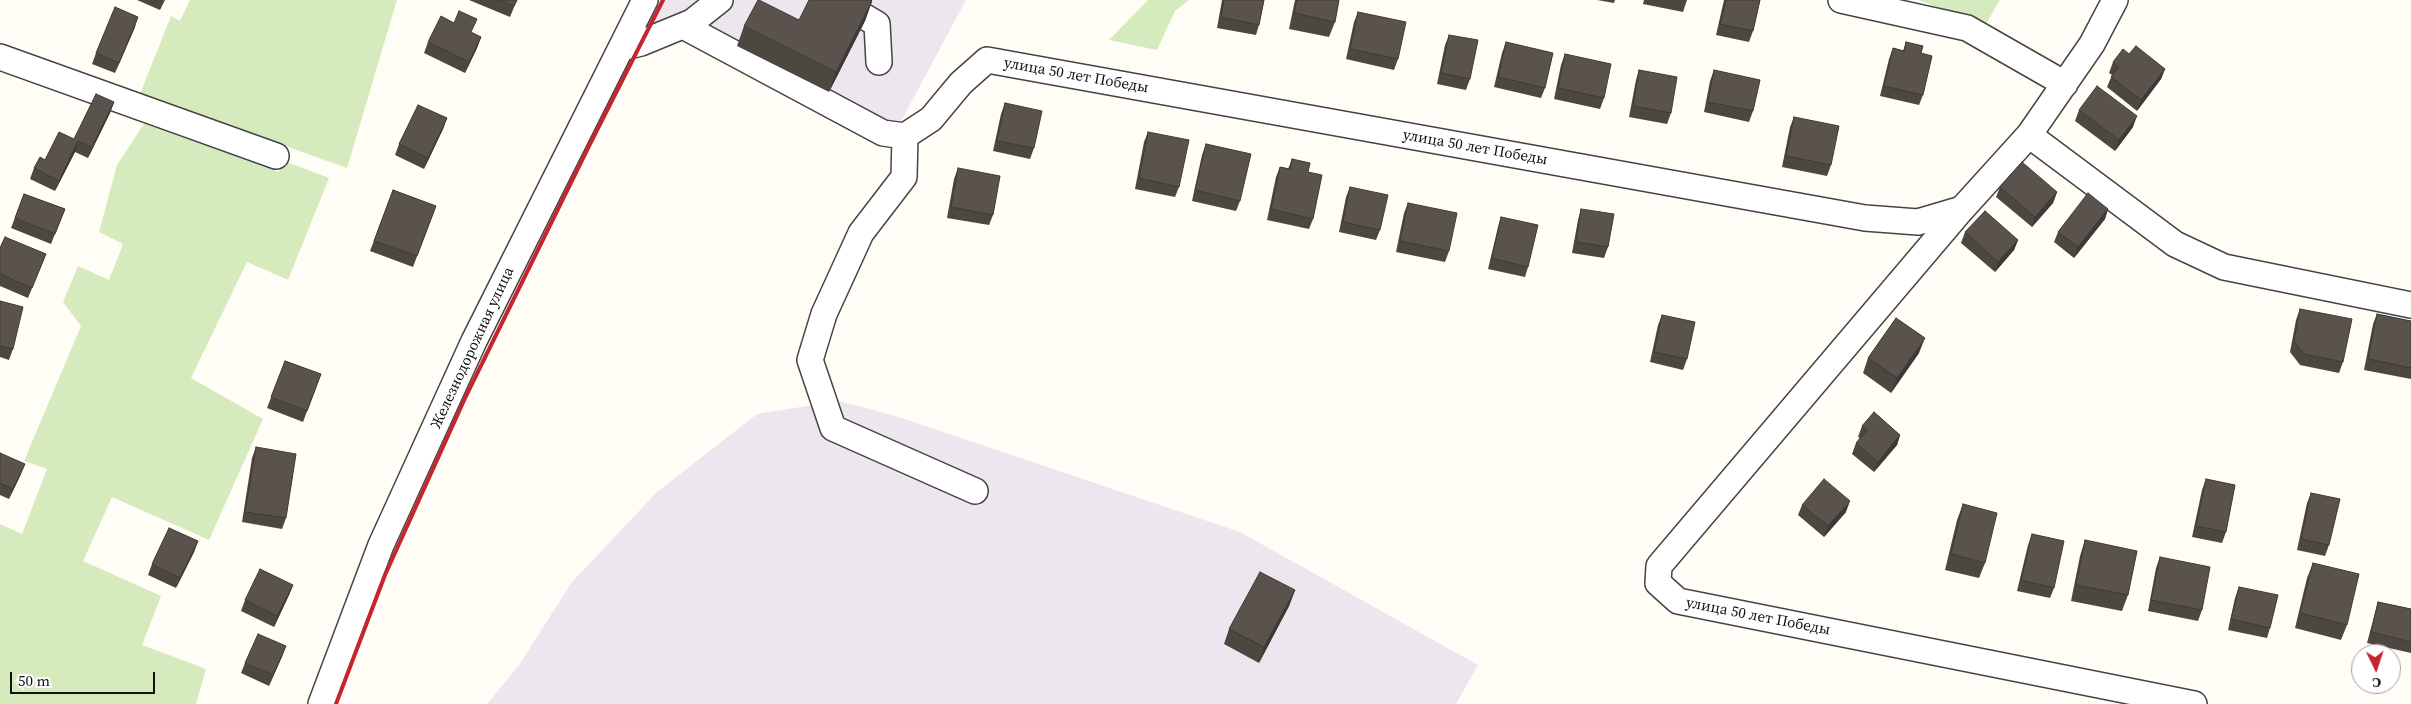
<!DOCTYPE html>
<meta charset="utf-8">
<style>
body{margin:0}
#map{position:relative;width:2411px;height:704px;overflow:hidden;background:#fffdf5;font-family:"Source Serif 4",serif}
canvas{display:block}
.north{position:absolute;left:2351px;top:644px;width:50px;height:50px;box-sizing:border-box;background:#fff;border:1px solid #a0a0a0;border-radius:50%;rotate:176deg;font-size:14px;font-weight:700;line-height:20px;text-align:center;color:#111}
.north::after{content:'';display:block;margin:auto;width:18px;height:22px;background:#c4262e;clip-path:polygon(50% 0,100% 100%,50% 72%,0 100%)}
.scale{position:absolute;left:10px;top:672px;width:145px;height:22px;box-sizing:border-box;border:2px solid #111;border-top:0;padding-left:6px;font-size:15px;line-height:18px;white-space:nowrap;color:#111;-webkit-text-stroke:4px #fff;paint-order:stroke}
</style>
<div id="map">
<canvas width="2411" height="704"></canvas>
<div class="north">С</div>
<div class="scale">50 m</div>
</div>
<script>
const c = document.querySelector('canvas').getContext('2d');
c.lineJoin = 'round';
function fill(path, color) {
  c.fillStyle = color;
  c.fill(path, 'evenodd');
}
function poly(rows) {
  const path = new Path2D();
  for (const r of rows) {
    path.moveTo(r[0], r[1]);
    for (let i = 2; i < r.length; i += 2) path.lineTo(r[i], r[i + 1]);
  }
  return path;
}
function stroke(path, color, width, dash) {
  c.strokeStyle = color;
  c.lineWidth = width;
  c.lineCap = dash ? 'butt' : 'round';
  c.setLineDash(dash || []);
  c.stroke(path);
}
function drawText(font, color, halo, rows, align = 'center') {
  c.font = font + ' "Source Serif 4",serif';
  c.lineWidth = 5;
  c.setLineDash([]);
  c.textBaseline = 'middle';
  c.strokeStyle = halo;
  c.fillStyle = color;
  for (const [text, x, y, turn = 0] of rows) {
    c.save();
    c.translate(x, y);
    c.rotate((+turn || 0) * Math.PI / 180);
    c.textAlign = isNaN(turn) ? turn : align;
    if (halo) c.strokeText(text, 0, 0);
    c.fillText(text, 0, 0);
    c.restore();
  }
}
const industrial = poly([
 [655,0,966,0,898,127,737,46,640,30],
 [839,401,899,417,1240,532,1478,665,1456,704,487,704,519,665,572,582,657,492,757,414]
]);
const green = poly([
 [190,0,397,0,347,168,140,94,171,16,180,21],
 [1148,0,1189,0,1175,11,1157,50,1109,40],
 [1918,0,2000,0,1986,24],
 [144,124,279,172,284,161,329,178,288,280,247,262,191,378,263,419,209,540,112,497,83,561,161,596,142,645,206,669,196,704,0,704,0,524,22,534,47,469,24,461,81,326,63,302,78,266,109,280,123,244,99,232,117,165]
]);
const minor = poly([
 [836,0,877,24,879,62],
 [1841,0,1967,28,2065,84],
 [683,26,883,133,905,136,931,119,961,83,987,60,1865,218,1918,222,1962,209,2029,135,2092,44,2115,0],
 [621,48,641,43,692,22,720,0],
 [0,57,276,156],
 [2029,135,2175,244,2224,267,2411,305],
 [905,136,904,177,861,233,824,314,810,360,833,428,975,491],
 [1962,209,1659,566,1658,583,1678,601,2194,704],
 [321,704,381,545,474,341,645,0]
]);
const rail = poly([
 [336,704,385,575,466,396,590,144,663,0]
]);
const wall = poly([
 [137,0,165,0,160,10],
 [469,0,517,0,510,17],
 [1222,0,1264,0,1259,25,1256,35,1217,28],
 [1295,0,1339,0,1335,22,1329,37,1289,29],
 [1597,0,1615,0,1614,3],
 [1644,0,1687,0,1683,12,1643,4],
 [1724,0,1760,0,1753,31,1749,42,1716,35],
 [872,1,865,21,829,92,737,46,744,26,799,20],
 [1358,12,1398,59,1394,70,1346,59,1354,22],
 [135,27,115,73,92,64,96,53],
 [472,33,481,37,477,48,465,73,424,53,428,42],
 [1449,35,1470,79,1466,90,1437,84,1445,45],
 [1506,42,1545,88,1541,98,1494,87,1502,53],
 [1906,42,1921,53,1923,95,1919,105,1880,96,1889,59,1893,48,1903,51],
 [1565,54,1604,98,1600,109,1554,99,1561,65],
 [2129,54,2165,69,2161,79,2137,111,2107,87,2112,75,2109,73,2113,62],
 [1639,70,1671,113,1667,124,1629,117,1636,80],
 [1714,70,1753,111,1749,122,1704,112,1710,81],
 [114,102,110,113,88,158,75,152,55,191,30,179,34,168,74,139],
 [1005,103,1034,148,1030,159,993,151,1001,114],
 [2079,110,2133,127,2115,151,2075,121],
 [1794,117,1831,165,1827,176,1782,167,1790,127],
 [447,118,443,129,424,169,395,155,399,144],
 [1148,132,1179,187,1175,197,1135,189,1144,142],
 [1206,144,1240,201,1236,211,1192,201,1202,155],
 [1292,159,1308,172,1313,219,1309,229,1267,220,1276,177,1280,167,1288,169],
 [958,168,993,215,989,225,947,218,954,179],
 [1350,187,1380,230,1376,240,1339,232,1346,197],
 [2000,187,2057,192,2053,203,2032,227,1996,197],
 [393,190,436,206,413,267,370,251],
 [24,194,65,209,51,244,11,228],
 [1408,203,1449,251,1445,262,1396,252,1404,213],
 [1581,209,1608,247,1604,258,1572,253,1578,220],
 [2108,209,2105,219,2074,258,2054,242,2058,232],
 [1501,217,1528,267,1525,277,1488,269,1498,227],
 [1965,232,2018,240,2014,250,1995,272,1961,243],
 [0,248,46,254,28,298,0,286],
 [0,301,13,349,9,360,0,357],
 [2300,309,2343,362,2339,373,2300,365,2290,352,2296,320],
 [2377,314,2411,321,2411,379,2364,370,2373,324],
 [1662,315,1687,359,1683,370,1650,362,1658,325],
 [1919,353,1891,393,1863,373,1868,358],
 [285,361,321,374,303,422,267,408],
 [1862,426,1900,435,1897,445,1874,472,1852,454,1856,443,1860,438,1858,437],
 [256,447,286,518,282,529,242,522,252,458],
 [0,453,21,474,9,499,0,495],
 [2206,479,2226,532,2222,543,2192,537,2202,490],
 [2311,493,2329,545,2325,556,2297,550,2307,503],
 [1963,504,1985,563,1979,578,1945,570,1957,520],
 [1802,505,1846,512,1824,537,1798,515],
 [2032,534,2054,588,2050,598,2017,591,2028,545],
 [2085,540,2128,595,2122,611,2071,601,2080,556],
 [198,541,194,552,176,588,148,575,152,564],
 [2160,557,2202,610,2198,621,2148,611,2156,568],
 [2313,563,2347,625,2341,640,2295,628,2307,578],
 [293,585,289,595,274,627,241,611,245,600],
 [2239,587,2270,628,2267,638,2228,630,2235,598],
 [1295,590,1289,606,1259,663,1224,644,1229,629],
 [2378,602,2411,609,2411,653,2367,643,2375,613],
 [286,646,269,686,241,673,245,663]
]);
const shadedWall = poly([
 [872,1,865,21,829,92,836,72],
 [138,17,135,27,115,73,119,63],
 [481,37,477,48,465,73,469,62],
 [2165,69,2161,79,2137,111,2141,100],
 [114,102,110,113,88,158,92,147],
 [2137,116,2133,127,2115,151,2119,140],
 [447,118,443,129,424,169,428,158],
 [78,141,75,152,55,191,59,181],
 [2057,192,2053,203,2032,227,2035,217],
 [2108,209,2105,219,2074,258,2078,247],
 [2018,240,2014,250,1995,272,1998,262],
 [1925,338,1919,353,1891,393,1897,378],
 [1900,435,1897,445,1874,472,1878,462],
 [25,464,21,474,9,499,13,489],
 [1850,501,1846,512,1824,537,1828,526],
 [198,541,194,552,176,588,180,578],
 [293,585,289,595,274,627,277,616],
 [1295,590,1289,606,1259,663,1264,647],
 [286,646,282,657,269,686,273,675]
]);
const building = poly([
 [499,0,517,0,514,6,499,0],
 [758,0,759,0,799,20,809,0,871,0,872,1,836,72,744,26,758,0],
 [1224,0,1264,0,1259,25,1221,17,1224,0],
 [1297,0,1339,0,1335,22,1294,13,1297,0],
 [1726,0,1760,0,1753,31,1720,24,1726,0],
 [115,7,138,17,119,63,96,53,115,7],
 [459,11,477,19,471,32,481,37,469,62,428,42,441,16,454,23,459,11],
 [1358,12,1406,22,1398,59,1350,49,1358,12],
 [1449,35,1478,40,1470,79,1441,73,1449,35],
 [1506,42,1553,53,1545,88,1498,77,1506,42],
 [1906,42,1923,46,1921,53,1932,56,1923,95,1884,86,1893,48,1904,51,1906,42],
 [2136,46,2165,69,2141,100,2111,77,2119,67,2113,62,2123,49,2129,54,2136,46],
 [1565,54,1611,64,1604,98,1558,88,1565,54],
 [1639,70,1677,77,1671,113,1633,106,1639,70],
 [1714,70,1760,80,1753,111,1708,102,1714,70],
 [2097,86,2137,116,2119,140,2079,110,2097,86],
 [96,94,114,102,92,147,78,141,59,181,34,168,40,157,45,160,59,132,74,139,96,94],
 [1005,103,1042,111,1034,148,997,141,1005,103],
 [418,105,447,118,428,158,399,144,418,105],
 [1794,117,1839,126,1831,165,1786,156,1794,117],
 [1148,132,1189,140,1179,187,1139,178,1148,132],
 [1206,144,1251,154,1240,201,1195,190,1206,144],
 [1292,159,1310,163,1308,172,1322,175,1313,219,1271,209,1280,167,1290,169,1292,159],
 [2022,162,2057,192,2035,217,2000,187,2022,162],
 [958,168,1000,176,993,215,951,207,958,168],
 [1350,187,1388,195,1380,230,1343,222,1350,187],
 [393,190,436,206,417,256,374,241,393,190],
 [2088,193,2108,209,2078,247,2058,232,2088,193],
 [24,194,65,209,55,234,15,218,24,194],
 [1408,203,1457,213,1449,251,1400,241,1408,203],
 [1581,209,1614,214,1608,247,1576,242,1581,209],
 [1985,211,2018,240,1998,262,1965,232,1985,211],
 [1501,217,1538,225,1528,267,1492,258,1501,217],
 [5,237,46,254,32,288,0,274,0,248,5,237],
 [0,301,23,307,13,349,0,346,0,301],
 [2300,309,2352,319,2343,362,2304,354,2294,341,2300,309],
 [2377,314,2411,321,2411,368,2368,359,2377,314],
 [1662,315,1695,322,1687,359,1654,352,1662,315],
 [1896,318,1925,338,1897,378,1868,358,1896,318],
 [285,361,321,374,307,411,271,397,285,361],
 [1874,412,1900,435,1878,462,1856,443,1867,430,1862,426,1874,412],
 [256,447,296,454,286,518,245,512,256,447],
 [0,453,25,464,13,489,0,483,0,453],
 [1824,479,1850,501,1828,526,1802,505,1824,479],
 [2206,479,2235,485,2226,532,2196,526,2206,479],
 [2311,493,2340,499,2329,545,2301,539,2311,493],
 [1963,504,1997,513,1985,563,1951,554,1963,504],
 [169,528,198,541,180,578,152,564,169,528],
 [2032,534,2064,541,2054,588,2021,580,2032,534],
 [2085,540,2137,551,2128,595,2076,585,2085,540],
 [2160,557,2210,567,2202,610,2151,600,2160,557],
 [2313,563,2359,574,2347,625,2300,613,2313,563],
 [260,569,293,585,277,616,245,600,260,569],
 [1260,572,1295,590,1264,647,1229,629,1260,572],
 [2239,587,2278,595,2270,628,2231,619,2239,587],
 [2378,602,2411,609,2411,642,2371,632,2378,602],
 [258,634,286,646,273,675,245,663,258,634]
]);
const streetNames = [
 ["улица 50 лет Победы",1076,76,10],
 ["улица 50 лет Победы",1475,148,10],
 ["Железнодорожная улица",473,348,-65],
 ["улица 50 лет Победы",1758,617,11]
];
fill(industrial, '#eee6ef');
fill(green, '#d5ebbd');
stroke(minor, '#444', 28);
stroke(minor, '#fff', 25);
stroke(rail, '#c4262e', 4);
fill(wall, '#4d4742');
fill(shadedWall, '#3f3936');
fill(building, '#5a524d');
stroke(building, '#3f3936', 1);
drawText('15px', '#111', '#fff', streetNames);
</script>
